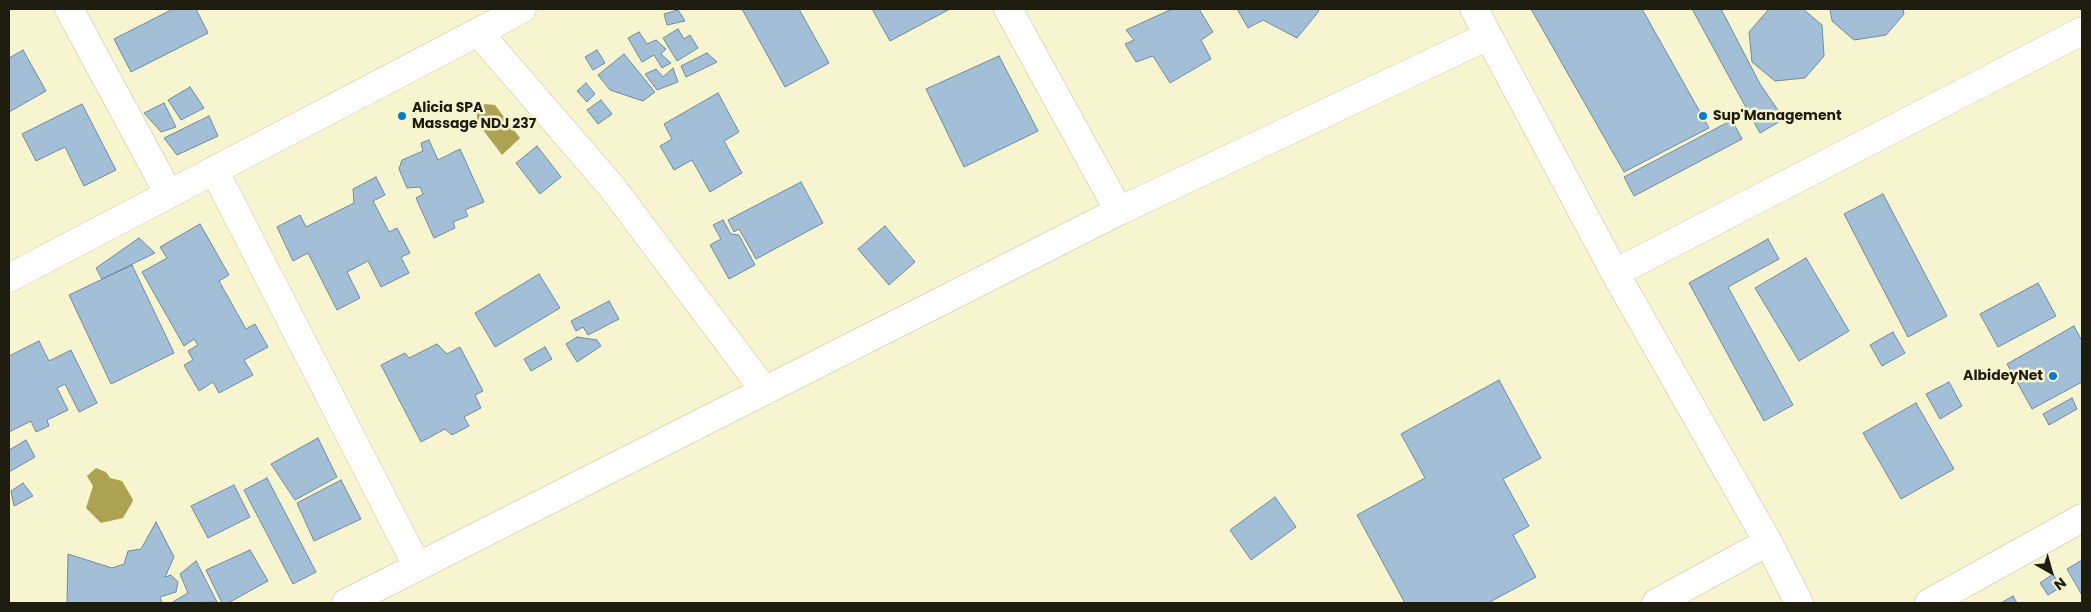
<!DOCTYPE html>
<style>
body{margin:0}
#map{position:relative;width:2091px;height:612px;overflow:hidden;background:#f7f4d0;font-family:Poppins,sans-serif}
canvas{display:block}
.frame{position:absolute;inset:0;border:10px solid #1e1c0f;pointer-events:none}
.north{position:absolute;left:2026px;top:547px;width:50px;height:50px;-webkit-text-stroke:4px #f7f4d0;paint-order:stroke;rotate:142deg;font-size:14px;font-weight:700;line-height:20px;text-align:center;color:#1e1c0f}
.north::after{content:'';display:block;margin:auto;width:18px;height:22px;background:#1e1c0f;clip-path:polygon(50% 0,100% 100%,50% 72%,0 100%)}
</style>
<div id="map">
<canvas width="2091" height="612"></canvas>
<div class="frame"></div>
<div class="north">N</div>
</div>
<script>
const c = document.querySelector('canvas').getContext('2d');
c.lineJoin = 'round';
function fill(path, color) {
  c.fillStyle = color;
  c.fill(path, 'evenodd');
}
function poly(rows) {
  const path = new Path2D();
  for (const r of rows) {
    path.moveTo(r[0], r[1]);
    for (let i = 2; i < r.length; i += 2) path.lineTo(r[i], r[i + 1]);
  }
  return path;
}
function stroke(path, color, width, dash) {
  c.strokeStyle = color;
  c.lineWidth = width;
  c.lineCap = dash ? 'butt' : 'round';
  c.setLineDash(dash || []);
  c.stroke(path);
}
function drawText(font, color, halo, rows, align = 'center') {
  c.font = font + ' Poppins,sans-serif';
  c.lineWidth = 5;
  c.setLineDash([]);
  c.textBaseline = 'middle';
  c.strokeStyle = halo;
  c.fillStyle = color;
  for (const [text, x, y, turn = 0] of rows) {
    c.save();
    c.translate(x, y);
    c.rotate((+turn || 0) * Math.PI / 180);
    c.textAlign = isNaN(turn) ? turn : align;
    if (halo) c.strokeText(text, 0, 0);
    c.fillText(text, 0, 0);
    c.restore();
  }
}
const water = poly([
 [485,104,495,105,520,138,502,155,477,122,477,111],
 [96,468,106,472,110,478,122,481,132,498,133,501,123,518,101,523,86,508,93,486,87,476]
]);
const building = poly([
 [173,9,196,9,208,33,131,72,114,39,173,9],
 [742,9,799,9,829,63,785,87,742,9],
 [872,9,950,9,890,41,872,9],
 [1172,9,1199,9,1213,32,1201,40,1211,59,1170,83,1153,56,1136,62,1125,44,1134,40,1126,30,1172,9],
 [1237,9,1317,9,1319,11,1297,38,1263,20,1248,28,1237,9],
 [1531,9,1642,9,1709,128,1624,172,1531,9],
 [1692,9,1721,9,1760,84,1784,119,1760,133,1692,9],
 [1769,9,1803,9,1822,25,1824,56,1805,78,1775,81,1752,62,1749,32,1769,9],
 [1830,9,1903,9,1904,14,1886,35,1854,40,1832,21,1830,9],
 [678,10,685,21,667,25,664,14,678,10],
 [678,29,684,39,690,35,698,48,677,61,663,38,678,29],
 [639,32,647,44,656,40,666,49,661,54,671,63,662,68,654,55,642,62,628,38,639,32],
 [23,50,46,91,9,112,9,58,23,50],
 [597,50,605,63,593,70,585,57,597,50],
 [707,53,717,62,686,77,681,66,707,53],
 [624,54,655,92,643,101,610,90,598,75,624,54],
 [999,56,1038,131,964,167,926,89,999,56],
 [673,68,678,82,657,90,645,74,656,69,663,77,673,68],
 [586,83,595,94,587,102,577,91,586,83],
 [190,87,204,108,181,120,168,100,190,87],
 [718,93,739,132,724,141,742,173,710,192,692,160,674,170,660,146,672,139,664,124,718,93],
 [601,100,612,114,598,124,587,110,601,100],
 [164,103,176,127,161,132,144,113,164,103],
 [82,104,116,170,84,186,65,147,36,161,22,134,82,104],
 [209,116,218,136,177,155,164,138,209,116],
 [1732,120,1742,139,1634,196,1624,177,1732,120],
 [429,140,438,160,460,149,484,202,465,210,468,216,453,222,455,228,434,238,416,198,423,194,420,187,407,188,399,169,402,160,423,151,421,143,429,140],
 [537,146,561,177,540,194,516,163,537,146],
 [376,177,385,195,373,201,389,232,397,228,410,253,401,257,409,273,381,287,368,261,347,272,360,298,337,310,308,253,293,261,277,227,300,215,306,227,354,203,353,189,376,177],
 [801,182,823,223,756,259,739,229,734,232,728,220,801,182],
 [1883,194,1947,316,1908,337,1844,214,1883,194],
 [723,220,731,234,739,235,755,265,729,279,710,245,721,239,713,225,723,220],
 [200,224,229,275,219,281,246,329,255,324,268,347,244,360,253,375,219,393,213,382,199,391,184,365,193,360,188,351,198,345,194,339,184,346,142,272,167,258,160,247,200,224],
 [885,226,915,262,889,285,858,249,885,226],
 [139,238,155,253,102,279,96,268,139,238],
 [1768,239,1779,259,1728,287,1793,405,1764,421,1689,283,1768,239],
 [1806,258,1849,331,1799,361,1755,288,1806,258],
 [132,265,174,353,111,384,69,295,132,265],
 [539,274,560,308,495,347,475,313,539,274],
 [2038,283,2056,316,1998,347,1980,314,2038,283],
 [609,301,619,319,588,335,583,327,576,331,571,321,609,301],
 [2074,326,2082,341,2082,382,2032,409,2007,364,2074,326],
 [1893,332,1905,353,1882,366,1870,345,1893,332],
 [577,337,597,340,601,346,577,362,566,344,577,337],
 [39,341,49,361,71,350,97,403,79,412,65,384,57,388,68,410,47,420,49,426,36,432,31,421,9,432,9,356,39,341],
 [437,344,447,354,460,347,483,391,475,395,481,408,464,417,469,426,452,435,445,429,421,442,381,365,405,353,409,358,437,344],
 [545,347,552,359,531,371,524,359,545,347],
 [1499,380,1541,458,1503,479,1529,526,1513,535,1536,577,1488,603,1405,603,1357,515,1425,478,1401,434,1499,380],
 [1949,382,1962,406,1940,419,1926,394,1949,382],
 [2072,398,2077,409,2049,425,2043,414,2072,398],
 [1916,403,1954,469,1901,499,1863,433,1916,403],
 [318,438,337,477,295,500,271,464,318,438],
 [26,440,35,457,9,472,9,450,26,440],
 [267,478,316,572,293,584,244,490,267,478],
 [341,480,361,519,314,541,297,503,341,480],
 [23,483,33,496,14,506,11,491,23,483],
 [234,485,250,517,208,538,191,506,234,485],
 [1275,497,1296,527,1251,560,1230,530,1275,497],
 [156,522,174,557,165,577,171,575,178,582,176,592,160,597,162,603,67,603,68,554,112,568,124,564,128,551,141,549,156,522],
 [250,550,268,581,228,603,222,603,206,570,250,550],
 [2082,560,2082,595,2067,569,2082,560],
 [196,561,217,602,171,603,188,593,180,574,196,561],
 [2053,574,2061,587,2048,595,2040,583,2053,574],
 [2013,596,2017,603,2001,603,2013,596]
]);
const minor = poly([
 [69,9,169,194],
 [1008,9,1119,211],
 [1474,9,1615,273,1768,542,1799,603],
 [478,32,611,186,765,391],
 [214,170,417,566],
 [1615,273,2082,31],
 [9,278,522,9],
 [346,603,1119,211,1488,36],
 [1656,603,1768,542],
 [1929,603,2082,518]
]);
const markers = [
 [402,116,5,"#087dc7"],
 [1703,116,5,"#087dc7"],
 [2053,376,5,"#087dc7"]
];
const poiNames = [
 ["Alicia SPA",412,108],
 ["Massage NDJ 237",412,124],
 ["Sup'Management",1713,116],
 ["AlbideyNet",2043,376,"right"]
];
fill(water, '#aca251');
fill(building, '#a3bfd7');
stroke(building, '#6f89a0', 1);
stroke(minor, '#c1be9c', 29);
stroke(minor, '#fff', 28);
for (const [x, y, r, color] of markers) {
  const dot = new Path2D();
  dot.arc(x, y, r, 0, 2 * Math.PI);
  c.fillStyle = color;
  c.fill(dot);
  stroke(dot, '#f7f4d0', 2);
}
drawText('bold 14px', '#1e1c0f', '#f7f4d0', poiNames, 'left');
</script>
